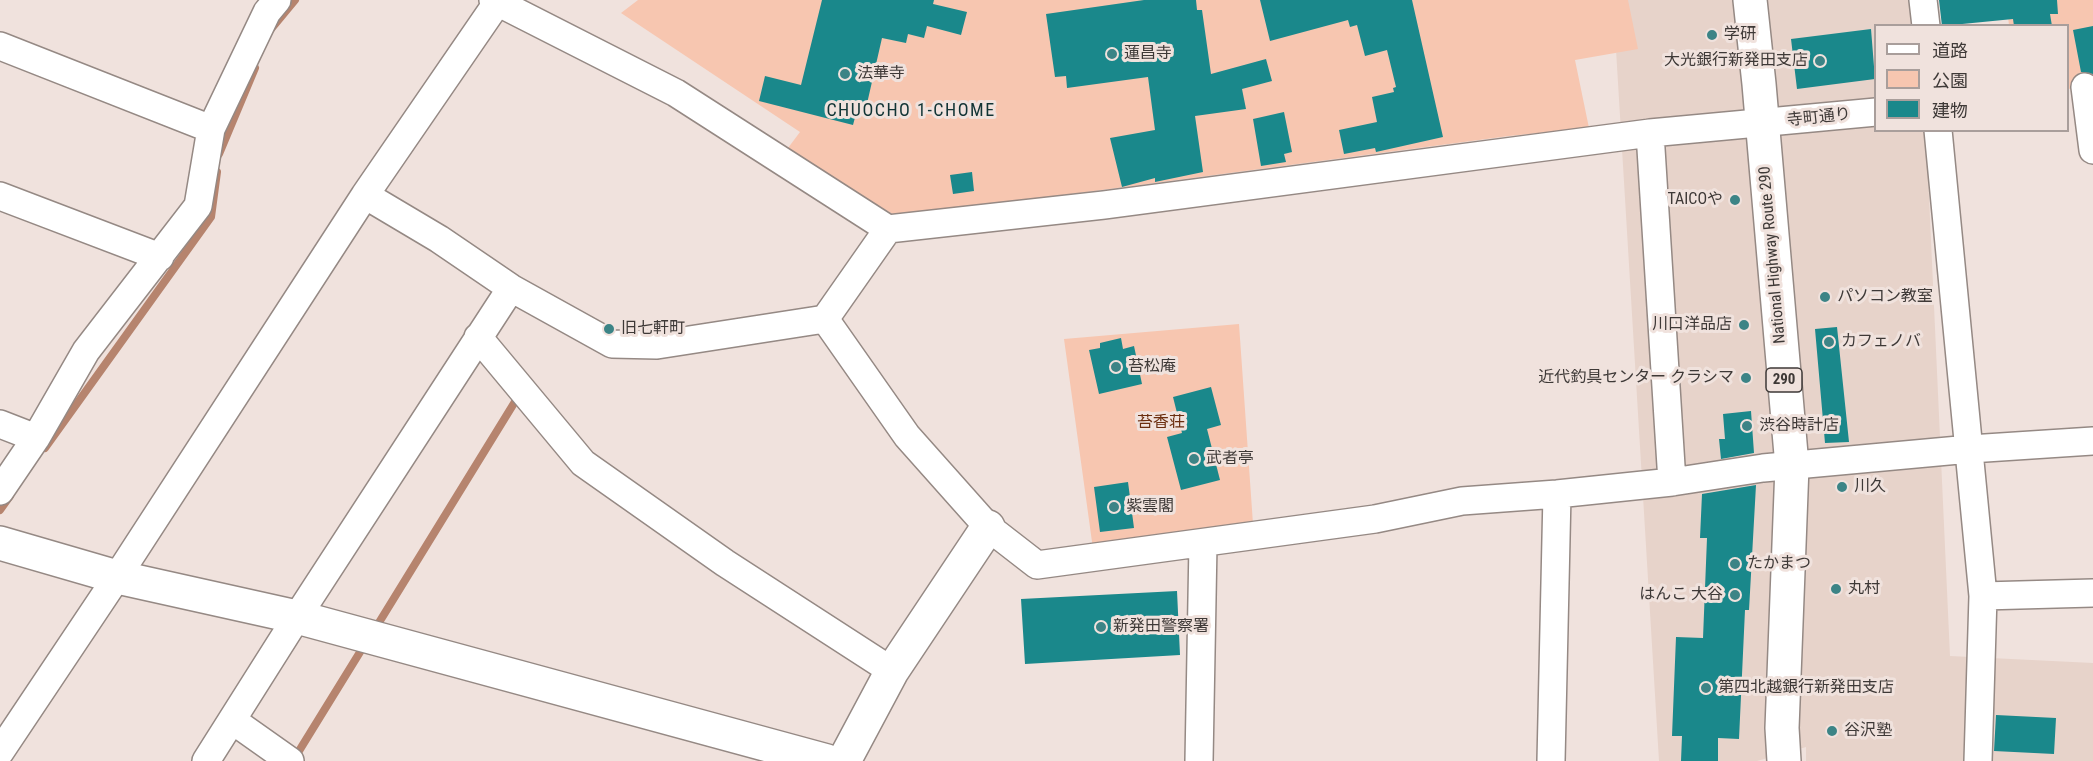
<!DOCTYPE html>
<meta charset="utf-8">
<style>
body{margin:0}
#map{position:relative;width:2093px;height:761px;overflow:hidden;background:#f0e2dd;font-family:"Roboto Condensed","Noto Sans JP",sans-serif}
canvas{display:block}
.legend{position:absolute;left:1874px;top:24px;width:195px;height:108px;box-sizing:border-box;background:#f0e2dd;border:2px solid #a99e9b;margin:0;padding:8px 10px;list-style:none;font-size:18px;color:#3e3937}
.legend li{display:flex;align-items:center;gap:12px;height:30px}
.legend b{width:30px;border:2px solid #a99e9b}
</style>
<div id="map">
<canvas width="2093" height="761"></canvas>
<ul class="legend">
<li><b style="height:8px;background:#fff"></b>道路</li>
<li><b style="height:16px;background:#f7c6b0"></b>公園</li>
<li><b style="height:16px;background:#1a888b"></b>建物</li>
</ul>
</div>
<script>
const c = document.querySelector('canvas').getContext('2d');
c.lineJoin = 'round';
function fill(path, color) {
  c.fillStyle = color;
  c.fill(path, 'evenodd');
}
function poly(rows) {
  const path = new Path2D();
  for (const r of rows) {
    path.moveTo(r[0], r[1]);
    for (let i = 2; i < r.length; i += 2) path.lineTo(r[i], r[i + 1]);
  }
  return path;
}
function stroke(path, color, width, dash) {
  c.strokeStyle = color;
  c.lineWidth = width;
  c.lineCap = dash ? 'butt' : 'round';
  c.setLineDash(dash || []);
  c.stroke(path);
}
function drawText(font, color, halo, rows, align = 'center') {
  c.font = font + ' "Roboto Condensed","Noto Sans JP",sans-serif';
  c.lineWidth = 6;
  c.setLineDash([]);
  c.textBaseline = 'middle';
  c.strokeStyle = halo;
  c.fillStyle = color;
  for (const [text, x, y, turn = 0] of rows) {
    c.save();
    c.translate(x, y);
    c.rotate((+turn || 0) * Math.PI / 180);
    c.textAlign = isNaN(turn) ? turn : align;
    if (halo) c.strokeText(text, 0, 0);
    c.fillText(text, 0, 0);
    c.restore();
  }
}
const built = poly([
 [1613,0,1914,0,1917,25,1876,26,1876,130,1926,131,1950,656,2093,663,2093,761,1806,761,1806,747,1757,761,1659,761]
]);
const green = poly([
 [638,0,1628,0,1638,49,1575,60,1589,128,1509,136,898,217,785,152,800,132,621,13],
 [2006,0,2093,0,2093,86,2068,89,2068,26,2009,25],
 [1239,324,1253,524,1093,549,1064,339]
]);
const stream = poly([
 [271,29,295,0],
 [219,154,255,68],
 [45,448,211,217,217,172],
 [0,510,10,496],
 [375,629,516,400],
 [294,759,365,644]
]);
const building = poly([
 [822,0,934,0,933,4,967,12,961,35,927,26,924,38,908,34,906,43,882,38,866,108,858,106,853,125,759,101,765,76,801,85],
 [1144,0,1196,0,1197,10,1202,10,1211,74,1266,59,1272,81,1242,89,1246,109,1195,116,1203,172,1155,182,1155,178,1122,187,1110,138,1155,130,1148,77,1067,88,1066,76,1055,77,1046,14],
 [1260,0,1412,0,1443,137,1376,152,1375,148,1344,154,1339,130,1377,122,1372,97,1394,92,1393,88,1396,87,1387,50,1365,56,1357,25,1350,27,1348,20,1270,41],
 [1939,0,2057,0,2058,14,2050,14,2052,26,2014,26,2013,19,1942,26],
 [2093,26,2093,74,2081,72,2073,30],
 [1871,29,1875,79,1797,89,1791,39],
 [1284,112,1292,152,1284,154,1286,162,1261,166,1253,119],
 [972,172,974,191,953,194,950,175],
 [1837,327,1849,442,1825,443,1815,329],
 [1121,338,1123,349,1134,346,1142,384,1099,394,1089,350,1100,348,1100,343],
 [1211,387,1221,425,1207,429,1220,480,1181,490,1167,437,1182,433,1173,397],
 [1751,411,1754,453,1721,459,1719,439,1725,439,1723,414],
 [1128,482,1134,528,1100,532,1094,487],
 [1756,485,1749,610,1745,610,1739,739,1718,738,1718,761,1681,761,1682,736,1672,736,1676,637,1703,638,1707,538,1700,538,1702,494],
 [1177,591,1180,655,1025,664,1021,599],
 [1996,715,2056,718,2054,754,1994,751]
]);
const minor = poly([
 [493,0,676,93,888,229,1104,205,1650,133,1876,112],
 [1923,0,1926,26],
 [0,46,211,129],
 [2085,87,2093,150],
 [1938,130,1983,596,1978,761],
 [1650,133,1672,482],
 [365,195,439,239,511,288,612,344,657,345,825,319,888,229],
 [0,196,160,257],
 [825,319,907,436,988,527,1037,565,1375,519,1462,501,1557,494,1672,482,1763,468,1970,449,2093,441],
 [478,337,583,463,725,563,892,671],
 [0,424,36,438],
 [0,491,36,438,86,351,198,206,211,129,267,12,277,0],
 [1983,596,2093,593],
 [232,720,290,761],
 [0,752,117,577,365,195,499,0],
 [206,761,297,617,511,288],
 [1199,761,1203,544],
 [1551,761,1557,494]
]);
const tertiary = poly([
 [0,543,117,577,297,617,827,761],
 [844,761,892,671,988,527]
]);
const trunk = poly([
 [1750,0,1759,84,1792,466,1782,728,1784,761]
]);
const markers = [
 [1712,35,6,"#3c8486"],
 [1112,54,6,"#3c8486"],
 [1820,61,6,"#3c8486"],
 [845,74,6,"#3c8486"],
 [1735,200,6,"#3c8486"],
 [1825,297,6,"#3c8486"],
 [1744,325,6,"#3c8486"],
 [609,329,6,"#3c8486"],
 [1829,342,6,"#3c8486"],
 [1116,367,6,"#3c8486"],
 [1746,378,6,"#3c8486"],
 [1747,426,6,"#3c8486"],
 [1194,459,6,"#3c8486"],
 [1842,487,6,"#3c8486"],
 [1114,507,6,"#3c8486"],
 [1735,564,6,"#3c8486"],
 [1836,589,6,"#3c8486"],
 [1735,595,6,"#3c8486"],
 [1101,627,6,"#3c8486"],
 [1706,688,6,"#3c8486"],
 [1832,731,6,"#3c8486"]
];
const shields = [
 [1784,380,36]
];
const shieldNames = [
 ["290",1784,380]
];
const poiNames = [
 ["学研",1724,35],
 ["蓮昌寺",1124,54],
 ["大光銀行新発田支店",1808,61,"right"],
 ["法華寺",857,74],
 ["TAICOや",1723,200,"right"],
 ["パソコン教室",1837,297],
 ["川口洋品店",1732,325,"right"],
 ["旧七軒町",621,329],
 ["カフェノバ",1841,342],
 ["苔松庵",1128,367],
 ["近代釣具センター クラシマ",1734,378,"right"],
 ["渋谷時計店",1759,426],
 ["武者亭",1206,459],
 ["川久",1854,487],
 ["紫雲閣",1126,507],
 ["たかまつ",1747,564],
 ["丸村",1848,589],
 ["はんこ 大谷",1723,595,"right"],
 ["新発田警察署",1113,627],
 ["第四北越銀行新発田支店",1718,688],
 ["谷沢塾",1844,731]
];
const streetNames = [
 ["寺町通り",1819,118,-6],
 ["National Highway Route 290",1773,255,-95]
];
const parkNames = [
 ["苔香荘",1161,423]
];
const neighbourhoodNames = [
 ["CHUOCHO 1-CHOME",911,111]
];
fill(built, '#e7d3ca');
fill(green, '#f7c6b0');
stroke(stream, '#b6846e', 8);
fill(building, '#1a888b');
stroke(minor, '#958984', 30);
stroke(tertiary, '#958984', 36);
stroke(trunk, '#958984', 36);
stroke(minor, '#fff', 27);
stroke(tertiary, '#fff', 33);
stroke(trunk, '#fff', 33);
for (const [x, y, r, color] of markers) {
  const dot = new Path2D();
  dot.arc(x, y, r, 0, 2 * Math.PI);
  c.fillStyle = color;
  c.fill(dot);
  stroke(dot, '#f0e2dd', 2);
}
for (const [x, y, w] of shields) {
  const box = new Path2D();
  box.roundRect(x - w / 2, y - 12, w, 24, 4.5);
  c.fillStyle = '#f0e2dd';
  c.fill(box);
  stroke(box, '#3e3937', 1.5);
}
drawText('bold 15px', '#3e3937', null, shieldNames);
drawText('16px', '#3e3937', '#f0e2dd', poiNames, 'left');
drawText('16px', '#3e3937', '#f0e2dd', streetNames);
drawText('16px', '#6b2e0f', '#f0e2dd', parkNames);
c.letterSpacing = '1.5px';
drawText('18px', '#113435', '#f0e2dd', neighbourhoodNames);
c.letterSpacing = '0px';
</script>
